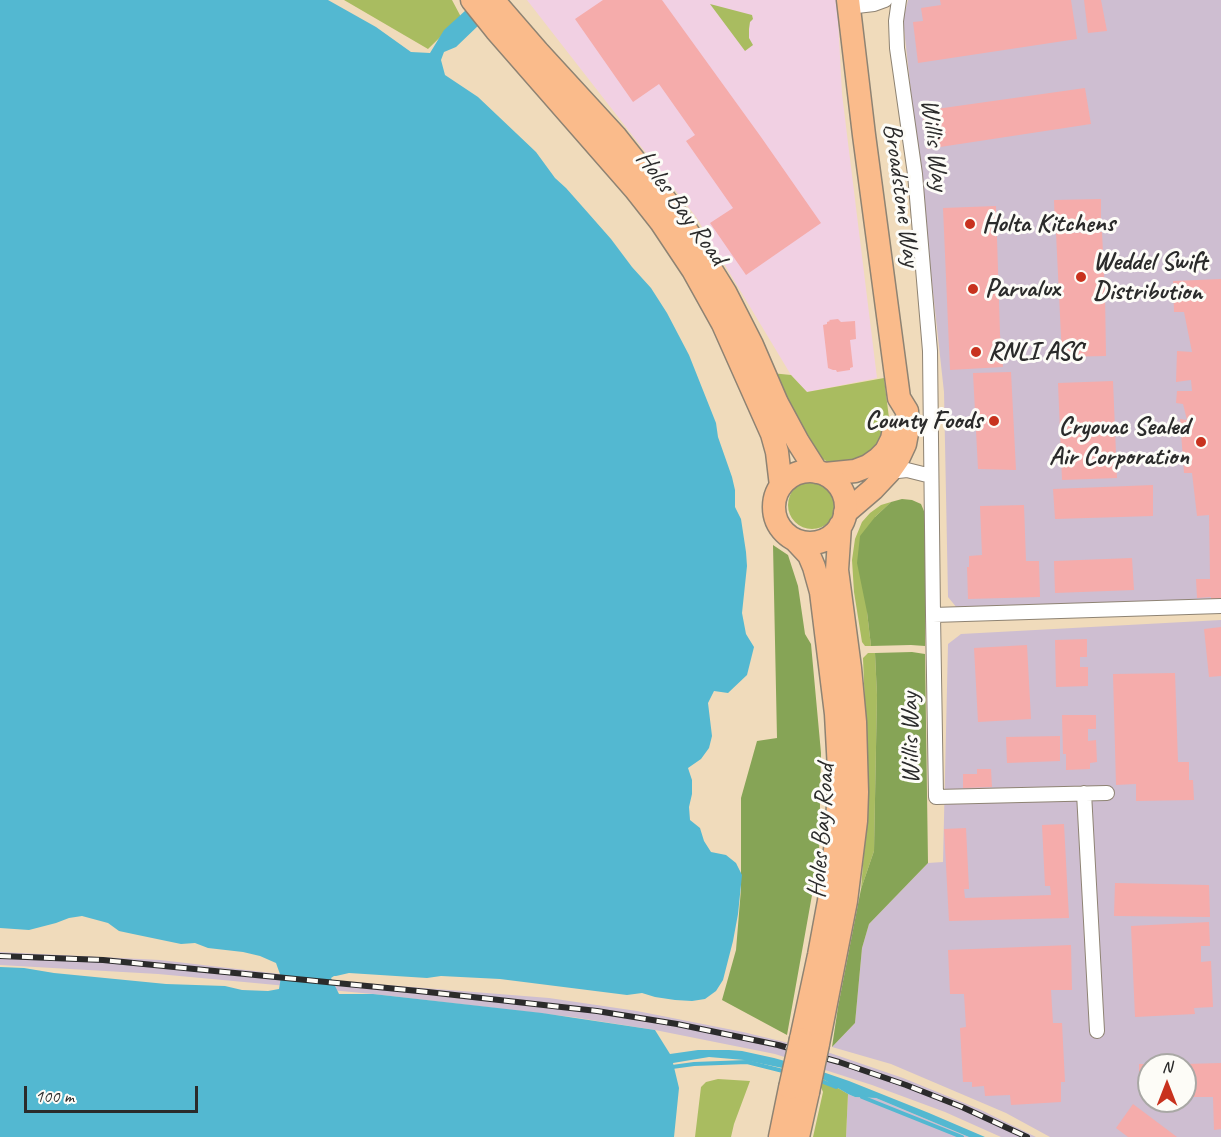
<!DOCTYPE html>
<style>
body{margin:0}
#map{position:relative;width:1221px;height:1137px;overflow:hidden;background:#f0dbbb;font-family:Caveat,sans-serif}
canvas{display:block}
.north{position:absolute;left:1137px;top:1053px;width:60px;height:60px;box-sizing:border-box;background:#fdfcf7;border:2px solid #a9a8a5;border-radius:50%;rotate:0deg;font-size:16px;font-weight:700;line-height:24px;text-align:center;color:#2b2b2b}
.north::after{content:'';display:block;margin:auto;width:21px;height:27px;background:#c8321e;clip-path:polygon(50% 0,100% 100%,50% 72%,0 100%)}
.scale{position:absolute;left:24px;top:1086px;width:174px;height:27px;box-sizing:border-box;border:3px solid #2b2b2b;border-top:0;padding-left:8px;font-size:18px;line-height:21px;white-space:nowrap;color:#2b2b2b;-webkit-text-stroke:4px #fdfcf7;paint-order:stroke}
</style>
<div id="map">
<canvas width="1221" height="1137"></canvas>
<div class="north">N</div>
<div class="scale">100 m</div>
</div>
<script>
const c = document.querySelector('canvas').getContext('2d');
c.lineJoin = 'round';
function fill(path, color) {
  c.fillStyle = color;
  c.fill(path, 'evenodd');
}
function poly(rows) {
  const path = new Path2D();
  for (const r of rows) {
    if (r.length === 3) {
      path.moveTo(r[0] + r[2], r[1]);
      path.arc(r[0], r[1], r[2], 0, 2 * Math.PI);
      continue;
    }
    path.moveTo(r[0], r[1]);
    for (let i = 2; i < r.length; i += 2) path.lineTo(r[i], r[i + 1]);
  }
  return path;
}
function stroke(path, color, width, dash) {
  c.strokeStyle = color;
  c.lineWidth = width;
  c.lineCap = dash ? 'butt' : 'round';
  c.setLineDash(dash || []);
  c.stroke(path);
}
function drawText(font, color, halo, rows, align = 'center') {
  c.font = font + ' Caveat,sans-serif';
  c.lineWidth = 6;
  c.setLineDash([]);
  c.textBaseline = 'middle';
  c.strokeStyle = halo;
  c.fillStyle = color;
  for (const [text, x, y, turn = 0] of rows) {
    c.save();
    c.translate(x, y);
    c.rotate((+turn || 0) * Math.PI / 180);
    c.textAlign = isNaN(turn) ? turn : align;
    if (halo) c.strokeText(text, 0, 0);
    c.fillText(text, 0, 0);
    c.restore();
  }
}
const built = poly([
 [527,0,837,0,842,94,877,378,807,392,791,375,696,217]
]);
const industrial = poly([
 [908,0,1221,0,1221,599,957,608,948,597,944,392,903,20],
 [1221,620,1221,1137,1050,1137,1006,1113,891,1064,832,1047,855,1023,862,948,869,924,928,863,943,862,948,644,961,634],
 [1149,1065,1185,1065,1185,1101,1149,1101],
 [0,952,160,960,349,982,549,998,637,1011,743,1032,830,1053,903,1078,979,1109,1036,1137,1001,1137,945,1112,872,1085,775,1054,655,1030,572,1017,373,994,158,974,0,965],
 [848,1094,855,1097,876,1098,969,1137,846,1137]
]);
const green = poly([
 [344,0,452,0,461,17,428,49],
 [710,4,752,15,753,19,750,22,749,29,749,38,753,45,745,51],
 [771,373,791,375,807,392,884,378,889,418,888,429,874,456,833,465,823,459,813,450],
 [812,505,24],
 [891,502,875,517,867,612,871,646,865,646,862,642,854,592,852,560,855,539,862,522,870,513,881,505],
 [868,653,875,653,877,695,874,851,861,889,867,814,867,758,863,658],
 [816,1075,848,1094,846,1137,813,1137,823,1092],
 [718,1079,750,1081,734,1124,731,1137,695,1137,701,1087,706,1082]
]);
const forest = poly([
 [902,499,912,500,921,504,926,516,925,646,911,645,871,646,867,612,857,563,860,536,875,517,891,502],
 [773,545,788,555,798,586,805,634,811,644,821,753,819,856,787,1035,722,1000,736,950,741,889,741,798,757,741,777,738],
 [912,652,925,654,928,863,869,924,862,948,855,1023,832,1047,838,1007,861,889,874,851,877,695,875,653]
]);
const water = poly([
 [0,0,328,0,376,27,411,52,430,53,444,30,477,0,505,0,456,47,444,52,441,60,445,75,478,97,536,152,555,178,566,188,589,214,611,239,632,267,651,288,667,313,689,355,716,423,718,437,732,477,735,490,735,507,741,519,746,552,747,566,742,613,746,634,754,647,747,675,728,693,714,691,708,703,712,736,709,748,701,759,688,768,692,780,692,794,689,807,690,820,700,828,704,841,711,852,726,855,736,863,742,875,738,914,733,941,723,980,716,991,705,999,692,1001,675,1000,655,997,642,993,627,995,500,979,441,976,427,978,349,973,336,976,334,976,331,978,339,994,373,994,542,1013,655,1030,670,1054,698,1050,729,1050,742,1051,774,1058,817,1070,849,1081,929,1113,985,1137,969,1137,876,1098,855,1097,848,1094,816,1075,744,1060,709,1057,673,1063,679,1088,674,1137,0,1137,0,967,24,968,54,973,166,984,225,986,242,990,268,991,279,989,281,977,276,963,260,956,243,952,208,948,195,943,181,944,133,934,119,931,108,923,82,916,69,918,56,923,29,930,0,928]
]);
const stream = poly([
 [672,1067,694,1064,747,1062,787,1072],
 [818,1080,836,1087],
 [862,1097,962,1137]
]);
const building = poly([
 [603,0,662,0,761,137,821,223,746,275,710,223,733,208,686,141,695,135,659,84,633,102,575,19],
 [940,0,1071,0,1077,39,918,63,913,22,923,21,921,8,941,5],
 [1084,0,1101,0,1107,31,1088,33],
 [1085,88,1091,124,927,149,922,111],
 [1101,199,1101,230,1055,231,1054,200],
 [996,206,1000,334,1003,367,950,370,943,208],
 [1102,232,1105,294,1106,356,1062,357,1056,233],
 [1221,279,1221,599,1211,599,1211,597,1197,598,1196,579,1210,579,1209,515,1197,516,1192,473,1184,473,1180,419,1187,420,1183,404,1176,403,1177,391,1192,391,1191,380,1176,382,1177,351,1192,352,1184,312,1174,312,1173,281],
 [838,319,841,322,855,321,856,339,850,340,853,367,850,368,850,370,837,372,836,370,833,370,828,368,823,325,827,324,827,322,830,321,829,320],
 [1011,372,1016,470,978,469,973,373],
 [1113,381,1117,478,1062,480,1058,383],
 [1153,485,1153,516,1055,519,1053,489],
 [1024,505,1026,561,1039,561,1040,597,968,599,967,567,969,567,969,556,982,555,980,506],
 [1132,558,1134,590,1055,593,1054,561],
 [1221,627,1221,676,1209,677,1204,629],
 [1087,639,1087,657,1080,657,1080,667,1088,667,1088,686,1056,687,1055,640],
 [1027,645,1031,719,978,722,974,648],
 [1175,673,1178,762,1189,762,1189,780,1193,780,1194,800,1136,801,1136,784,1116,785,1113,674],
 [1062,715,1096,715,1096,729,1088,729,1088,741,1096,740,1097,762,1090,763,1090,769,1066,770,1066,754,1063,754],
 [1060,736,1060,761,1007,763,1006,737],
 [977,769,991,769,992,787,963,788,963,774,977,774],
 [1064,824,1069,918,949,921,944,829,966,828,969,889,964,889,965,898,1051,895,1050,886,1045,886,1042,825],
 [1115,883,1209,885,1210,917,1114,916],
 [1209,922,1210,946,1201,946,1201,962,1211,961,1213,1007,1194,1008,1195,1014,1135,1017,1131,926],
 [1071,945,1072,990,1051,990,1053,1023,1062,1023,1065,1082,1061,1082,1061,1102,1011,1105,1010,1095,985,1096,984,1086,972,1087,972,1082,963,1082,960,1028,966,1027,964,994,950,994,948,950],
 [1221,1063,1221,1129,1214,1130,1213,1097,1185,1097,1185,1064],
 [1139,1064,1149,1064,1149,1092,1139,1092],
 [1133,1104,1177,1137,1128,1137,1116,1128]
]);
const minor = poly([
 [899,0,896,21,897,48,915,174,930,351,933,615,1221,606],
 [848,7,874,4,885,0],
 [889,472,907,470,931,476],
 [933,615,936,797,1107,793],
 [1084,793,1097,1031]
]);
const primary = poly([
 [825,474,855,471,868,466,878,459,886,451,892,439,894,429],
 [845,513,873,489,889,472,898,459,905,444,908,428,907,411,899,398,864,135,848,0]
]);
const trunk = poly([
 [472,0,496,30,635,189,661,222,693,270,723,324,772,434,777,452,781,486],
 [493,0,538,52,616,137,639,166,679,218,725,292,752,345,777,403,798,442,817,472],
 [810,507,36],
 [795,540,809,555,814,567,821,592,836,714,839,770,837,833,829,901,819,955,801,1039],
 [818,1044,846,901,856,821,857,792,855,722,850,668,837,570,840,526],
 [780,1137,790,1088],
 [798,1137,808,1092]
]);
const rail = poly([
 [0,956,103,960,428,992,597,1011,677,1024,778,1045,839,1062,906,1085,962,1107,1027,1137]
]);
const trunkBridge = poly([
 [790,1088,801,1039],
 [808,1092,818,1044]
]);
const markers = [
 [970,224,6,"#c8321e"],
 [1081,277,6,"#c8321e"],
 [973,289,6,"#c8321e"],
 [976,352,6,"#c8321e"],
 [994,421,6,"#c8321e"],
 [1201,442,6,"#c8321e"]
];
const streetNames = [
 ["Willis Way",934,145,83],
 ["Broadstone Way",901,195,82],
 ["Holes Bay Road",681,208,54],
 ["Willis Way",911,738,-91],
 ["Holes Bay Road",822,831,-86]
];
const poiNames = [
 ["Holta Kitchens",982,224],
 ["Weddel Swift",1093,262],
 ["Distribution",1093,292],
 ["Parvalux",985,289],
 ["RNLI ASC",988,352],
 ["County Foods",982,421,"right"],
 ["Cryovac Sealed",1189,427,"right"],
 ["Air Corporation",1189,457,"right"]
];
fill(built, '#f1d0e3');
fill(industrial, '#cebed1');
fill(green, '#a9bc60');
fill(forest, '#86a456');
fill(water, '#53b8d1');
stroke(stream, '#53b8d1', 4);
fill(building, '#f5acab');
stroke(minor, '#8e8373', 16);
stroke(primary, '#8e8373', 25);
stroke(trunk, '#8e8373', 25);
stroke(minor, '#fff', 14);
stroke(primary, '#fabb8b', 22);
stroke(trunk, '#fabb8b', 22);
stroke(rail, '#2b2b2b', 6);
stroke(rail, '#fdfcf7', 4, [11]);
stroke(trunkBridge, '#8e8373', 25, []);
stroke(trunkBridge, '#fabb8b', 22);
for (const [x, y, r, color] of markers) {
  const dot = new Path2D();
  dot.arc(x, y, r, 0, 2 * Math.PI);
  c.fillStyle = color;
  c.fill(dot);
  stroke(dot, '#fdfcf7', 2);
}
drawText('26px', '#2b2b2b', '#fdfcf7', streetNames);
drawText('bold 26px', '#2b2b2b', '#fdfcf7', poiNames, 'left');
</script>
